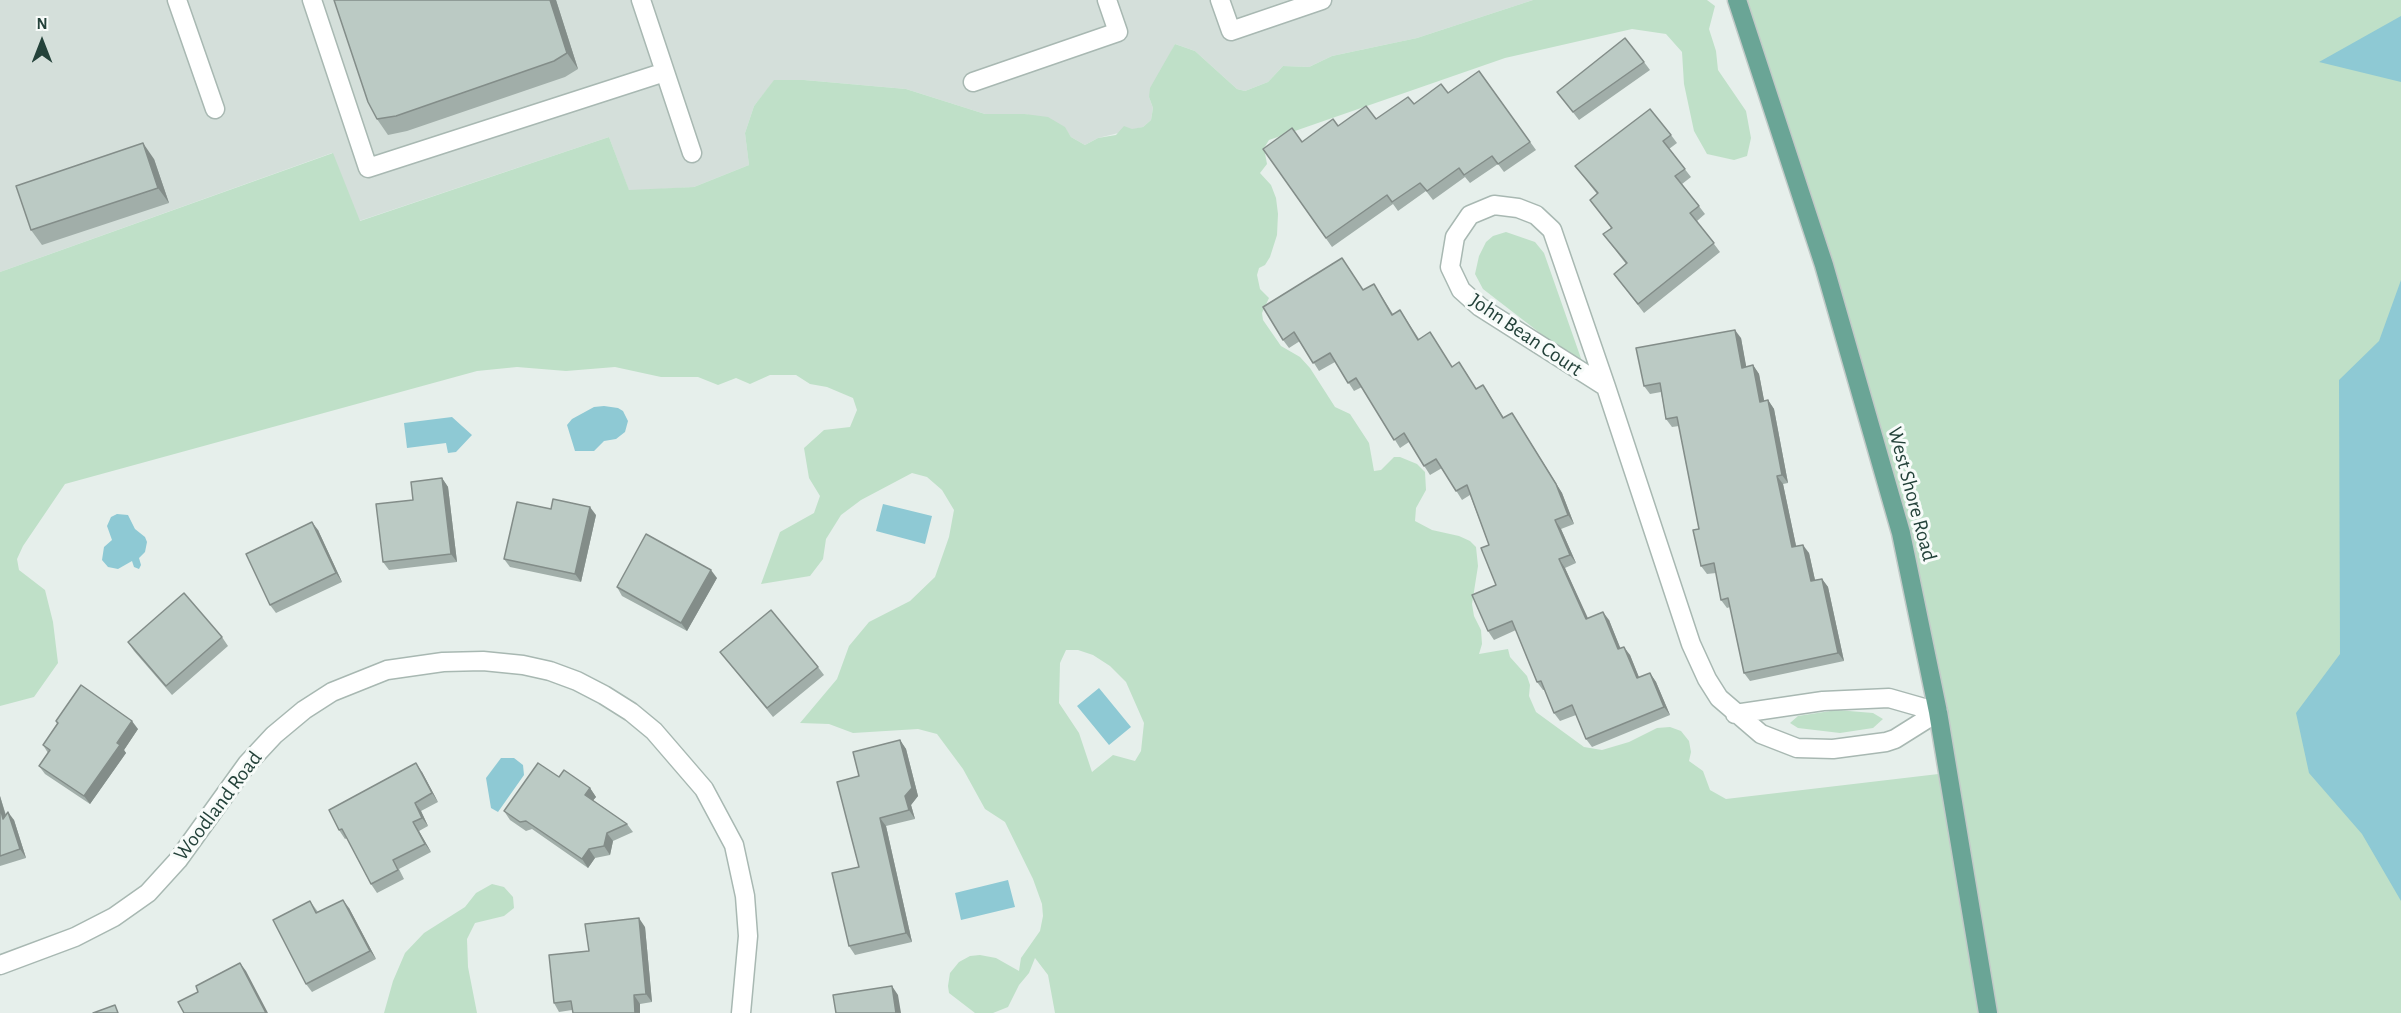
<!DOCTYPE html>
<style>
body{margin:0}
#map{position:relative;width:2401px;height:1013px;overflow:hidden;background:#e6efeb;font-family:"Alegreya Sans",sans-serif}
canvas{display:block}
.north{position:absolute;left:12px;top:12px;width:60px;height:60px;-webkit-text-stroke:4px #f7fbf9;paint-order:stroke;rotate:0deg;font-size:16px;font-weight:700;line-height:24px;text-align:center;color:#24423a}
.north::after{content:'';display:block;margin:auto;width:21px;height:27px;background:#24423a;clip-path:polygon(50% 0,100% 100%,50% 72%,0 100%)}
</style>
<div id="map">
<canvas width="2401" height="1013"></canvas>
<div class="north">N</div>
</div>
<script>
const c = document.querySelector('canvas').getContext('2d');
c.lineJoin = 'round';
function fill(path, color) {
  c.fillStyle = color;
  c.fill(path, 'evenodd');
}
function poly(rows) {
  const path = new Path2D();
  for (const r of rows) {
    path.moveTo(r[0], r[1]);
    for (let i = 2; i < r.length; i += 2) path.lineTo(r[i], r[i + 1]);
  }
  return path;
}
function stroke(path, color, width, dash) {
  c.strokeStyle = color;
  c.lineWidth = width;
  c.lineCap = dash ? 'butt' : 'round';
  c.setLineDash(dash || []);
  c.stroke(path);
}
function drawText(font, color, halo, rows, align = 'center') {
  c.font = font + ' "Alegreya Sans",sans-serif';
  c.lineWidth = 6;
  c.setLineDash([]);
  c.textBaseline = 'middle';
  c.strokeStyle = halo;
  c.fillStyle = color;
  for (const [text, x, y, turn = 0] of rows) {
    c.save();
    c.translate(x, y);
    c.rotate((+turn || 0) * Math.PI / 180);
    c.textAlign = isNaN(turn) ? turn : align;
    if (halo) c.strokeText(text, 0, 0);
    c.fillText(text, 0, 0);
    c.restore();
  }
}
const built = poly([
 [0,0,1533,0,1417,38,1332,56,1309,67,1283,66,1268,82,1245,91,1237,89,1195,51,1175,44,1149,97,1153,108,1151,120,1143,127,1098,138,1085,145,1071,137,1064,127,1025,114,985,114,906,89,804,80,775,80,754,106,745,133,749,165,694,187,629,191,609,137,359,221,332,153,0,272]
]);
const green = poly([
 [1533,0,1707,0,1715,6,1709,29,1716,51,1718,70,1746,111,1751,138,1747,156,1734,160,1707,154,1694,131,1684,84,1682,52,1666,34,1632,29,1505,58,1269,140,1264,148,1267,164,1260,173,1271,185,1276,198,1278,214,1277,235,1270,257,1265,265,1259,268,1257,275,1260,289,1269,298,1262,313,1263,320,1281,346,1300,357,1310,368,1335,407,1350,414,1369,443,1374,471,1381,470,1394,457,1400,457,1417,464,1425,472,1426,490,1416,508,1415,521,1432,530,1459,536,1470,541,1476,547,1478,566,1472,604,1474,616,1481,630,1482,644,1479,654,1508,649,1510,657,1527,676,1530,685,1529,696,1536,712,1584,747,1602,750,1629,742,1657,728,1670,727,1681,731,1689,741,1691,752,1689,761,1703,771,1710,790,1726,799,1947,773,1901,533,1737,0,2401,0,2401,1013,1055,1013,1048,975,1035,958,1029,973,1019,985,1008,1007,993,1013,975,1013,949,993,948,986,950,973,959,962,970,956,980,955,996,958,1019,971,1021,958,1040,931,1043,916,1042,904,1033,879,1005,822,985,809,963,769,937,734,918,729,853,733,829,724,800,723,837,679,849,646,869,622,910,601,935,577,949,537,954,510,942,490,927,477,912,473,861,500,841,515,826,539,823,559,810,576,761,584,780,532,814,513,820,496,809,478,804,448,824,430,850,427,857,410,853,398,827,387,810,384,796,375,770,375,750,384,736,378,718,385,698,377,661,377,615,367,566,371,517,367,477,371,65,484,23,546,17,559,19,570,45,590,53,622,58,663,34,697,0,706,0,272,333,153,360,221,609,137,629,190,694,187,749,165,745,133,754,106,774,80,804,80,906,89,985,114,1025,114,1048,117,1065,127,1071,137,1085,145,1098,138,1116,135,1124,126,1132,129,1143,127,1151,120,1153,108,1149,97,1150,88,1175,44,1195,51,1237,89,1245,91,1268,82,1283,66,1309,67,1332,56,1417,38],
 [1066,650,1078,650,1093,655,1110,666,1126,682,1144,723,1141,751,1135,761,1113,755,1092,772,1079,733,1059,703,1060,663],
 [1506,232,1535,242,1544,253,1584,367,1483,289,1475,274,1479,256,1486,242,1493,236],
 [1837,710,1873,713,1883,719,1873,728,1840,733,1798,728,1790,723,1798,716],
 [492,884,504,887,513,897,514,908,504,916,475,923,467,939,468,967,477,1013,384,1013,393,981,405,953,424,933,465,907,476,893]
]);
const water = poly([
 [2401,16,2401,82,2319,62],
 [2401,280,2401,901,2362,834,2309,773,2296,713,2340,654,2339,380,2379,341],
 [604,406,618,408,623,411,628,421,625,432,616,439,604,441,594,451,575,451,567,425,572,419,594,407],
 [452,417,472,435,456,452,448,453,446,443,407,448,404,423],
 [883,504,932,516,925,544,876,531],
 [117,514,128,515,135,529,145,537,147,542,145,552,139,558,141,565,139,569,134,567,132,561,118,569,108,567,102,560,104,547,112,540,107,526,111,517],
 [1099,688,1131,727,1109,745,1077,706],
 [501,758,514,758,523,765,524,775,498,812,491,808,486,778],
 [1008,880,1015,907,961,920,955,893]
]);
const minor = poly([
 [177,0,215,109],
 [312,0,368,168,665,72],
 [641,0,692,153],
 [1220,0,1231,31,1322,0],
 [973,82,1118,32,1107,0],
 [1606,387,1480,307,1461,290,1450,267,1455,237,1470,215,1494,205,1518,208,1536,215,1552,230,1606,387,1691,644,1707,679,1719,698,1761,734,1797,748,1833,749,1886,742,1895,739,1938,712],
 [1735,714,1823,701,1889,698,1938,712],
 [0,965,75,937,114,917,148,893,178,860,247,764,274,735,304,710,332,692,387,670,443,662,483,661,523,665,550,671,577,681,604,695,631,712,654,731,704,789,734,845,745,896,748,936,741,1013]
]);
const major = poly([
 [1737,0,1824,265,1901,533,1938,712,1988,1013]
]);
const wall = poly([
 [334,0,556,0,578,69,565,77,407,131,388,135,377,119],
 [1644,62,1650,70,1579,120,1557,92],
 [1479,71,1536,150,1504,172,1498,164,1470,183,1465,177,1433,200,1426,191,1398,211,1393,204,1332,247,1263,149,1302,142,1338,126,1376,119,1414,104,1448,93],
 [1671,135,1677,143,1669,149,1691,177,1682,184,1705,214,1697,221,1720,252,1644,313,1614,274,1626,264,1603,234,1611,228,1590,200,1597,194,1575,166],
 [154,159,169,203,42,245,31,230],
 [1348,267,1363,290,1379,292,1393,314,1400,310,1419,339,1430,332,1452,367,1465,371,1476,389,1489,394,1504,418,1512,413,1562,493,1574,524,1561,529,1576,563,1565,568,1587,618,1609,620,1620,648,1630,655,1639,678,1650,673,1656,682,1670,715,1592,747,1586,739,1576,715,1560,721,1554,713,1545,690,1543,690,1537,682,1516,630,1494,640,1488,631,1496,585,1489,545,1470,495,1462,500,1442,468,1430,475,1409,442,1400,448,1362,387,1354,391,1335,362,1319,371,1300,341,1289,348,1283,340],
 [1741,338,1746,367,1753,365,1759,374,1764,401,1768,400,1774,409,1788,483,1783,484,1796,546,1809,553,1815,580,1822,579,1828,587,1844,661,1750,681,1744,673,1730,607,1727,608,1721,600,1716,573,1707,574,1701,566,1699,529,1679,426,1672,427,1666,419,1661,392,1650,394,1644,386],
 [442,478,448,487,457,562,389,570,383,562],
 [596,515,581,582,510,567,504,559],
 [318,530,342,582,276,613,270,605],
 [717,578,687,631,622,596,617,587],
 [222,637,228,646,172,695,134,651,128,642],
 [720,652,818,667,824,675,773,717],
 [56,721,138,729,124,750,126,753,90,804,45,774,39,766,48,753,43,745,57,724],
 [900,740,906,749,918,796,911,805,915,819,886,826,912,942,855,955,849,946,859,867],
 [422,772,438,802,421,811,428,826,419,831,431,852,399,869,404,879,377,893,371,884,347,838,345,839,339,830],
 [559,777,590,788,596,797,593,800,627,824,633,832,613,841,610,855,595,858,588,868,532,829,526,831,510,820,504,811],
 [0,796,6,815,14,820,26,858,0,866],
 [310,901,318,912,349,908,376,959,312,992,306,984],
 [645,927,652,1002,640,1004,640,1013,573,1013,572,1010,559,1012,554,1003,589,951]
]);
const shadedWall = poly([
 [550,0,556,0,578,69,567,53],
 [143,143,154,159,169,203,158,188],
 [1735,330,1741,338,1748,376,1742,368],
 [1753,365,1759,374,1766,410,1760,402],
 [1768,400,1774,409,1788,483,1782,475],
 [1512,413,1562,493,1574,524,1568,515],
 [1777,476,1783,484,1798,555,1792,547],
 [442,478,448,487,457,562,451,554],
 [590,507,596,515,581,582,575,574],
 [1555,520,1561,529,1576,563,1570,555],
 [312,522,318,530,342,582,336,573],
 [1803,545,1809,553,1817,589,1811,581],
 [1559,559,1565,568,1592,627,1586,619],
 [711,570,717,578,687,631,681,623],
 [1822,579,1828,587,1844,661,1838,653],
 [1603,612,1609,620,1624,657,1618,649],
 [1624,647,1630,655,1643,687,1637,678],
 [1650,673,1656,682,1670,715,1664,707],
 [132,721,138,729,124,750,126,753,90,804,84,796,117,743],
 [900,740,906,749,918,796,911,805,915,819,909,810,905,796],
 [416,763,422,772,438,802,432,793],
 [590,788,596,797,591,803,585,795],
 [0,796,9,827,3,819,0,807],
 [415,803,421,811,428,826,422,818],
 [8,812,14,820,26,858,20,849],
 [880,818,886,826,912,942,906,933],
 [413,822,419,831,431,852,425,844],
 [607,833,613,841,610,855,604,846],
 [589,849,595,858,588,868,582,859],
 [343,900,349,908,376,959,370,951],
 [639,918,645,927,652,1002,646,994],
 [240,963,246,971,268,1013,266,1013],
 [892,986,898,995,901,1013,896,1013],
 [634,995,640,1004,640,1013,635,1013]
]);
const building = poly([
 [334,0,550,0,567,53,554,61,396,116,377,119,368,102,334,0],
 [1625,38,1644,62,1573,112,1557,92,1625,38],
 [1479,71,1530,142,1498,164,1492,156,1464,175,1459,168,1427,191,1420,183,1392,202,1387,195,1326,238,1263,149,1292,128,1302,142,1333,119,1338,126,1366,106,1376,119,1408,97,1414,104,1441,84,1448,93,1479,71],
 [1650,109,1671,135,1663,141,1685,169,1675,176,1699,206,1690,213,1714,243,1638,304,1614,274,1627,263,1603,234,1612,228,1590,200,1598,193,1575,166,1650,109],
 [143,143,158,188,31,230,16,186,143,143],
 [1342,258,1363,290,1374,284,1392,315,1400,310,1418,340,1430,332,1452,367,1459,362,1476,389,1483,385,1503,418,1512,413,1556,484,1568,515,1555,520,1570,555,1559,559,1586,619,1603,612,1618,649,1624,647,1637,678,1650,673,1664,707,1586,739,1572,705,1554,713,1541,681,1537,682,1512,621,1488,631,1472,595,1496,585,1481,548,1489,545,1467,485,1456,491,1436,459,1424,466,1404,433,1394,440,1356,378,1348,383,1330,353,1313,363,1294,332,1283,340,1263,307,1342,258],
 [1735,330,1742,368,1753,365,1760,402,1768,400,1782,475,1777,476,1792,547,1803,545,1811,581,1822,579,1838,653,1744,673,1728,598,1721,600,1714,563,1701,566,1693,530,1699,529,1677,417,1666,419,1660,383,1644,386,1636,348,1735,330],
 [442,478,451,554,383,562,376,504,413,500,411,482,442,478],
 [553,499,590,507,575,574,504,559,517,502,551,509,553,499],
 [312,522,336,573,270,605,246,554,312,522],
 [646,534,711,570,681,623,617,587,646,534],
 [184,593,222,637,166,686,128,642,184,593],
 [771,610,818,667,767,708,720,652,771,610],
 [81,685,132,721,117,743,120,745,84,796,39,766,50,750,43,745,58,723,56,721,81,685],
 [900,740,912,788,905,796,909,810,880,818,906,933,849,946,832,873,859,867,837,782,859,776,853,752,900,740],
 [416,763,432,793,415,803,422,818,413,822,425,844,393,860,398,870,371,884,342,829,339,830,329,810,416,763],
 [538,763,559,777,564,770,590,788,585,795,627,824,607,833,604,846,589,849,582,859,526,821,520,822,504,811,538,763],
 [0,807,3,819,8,812,20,849,0,856,0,807],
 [343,900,370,951,306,984,273,920,310,901,316,913,343,900],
 [639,918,646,994,634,995,635,1013,573,1013,571,1001,554,1003,549,955,589,951,585,924,639,918],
 [240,963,266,1013,184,1013,178,1002,198,992,196,986,240,963],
 [892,986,896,1013,836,1013,833,995,892,986],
 [115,1005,118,1013,93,1013,115,1005]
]);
const streetNames = [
 ["John Bean Court",1526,335,34],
 ["West Shore Road",1912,494,75],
 ["Woodland Road",218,806,-53]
];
fill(built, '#d4dfda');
fill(green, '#bfe0c8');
fill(water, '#8ec9d4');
stroke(minor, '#a8b8b2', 21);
stroke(major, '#c2cac8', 21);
stroke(minor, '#fff', 18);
stroke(major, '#6aa596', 18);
fill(wall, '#a1aea9');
fill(shadedWall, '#838d89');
fill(building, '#bbcac4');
stroke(building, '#838d89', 1.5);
drawText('21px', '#24423a', '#f7fbf9', streetNames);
</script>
